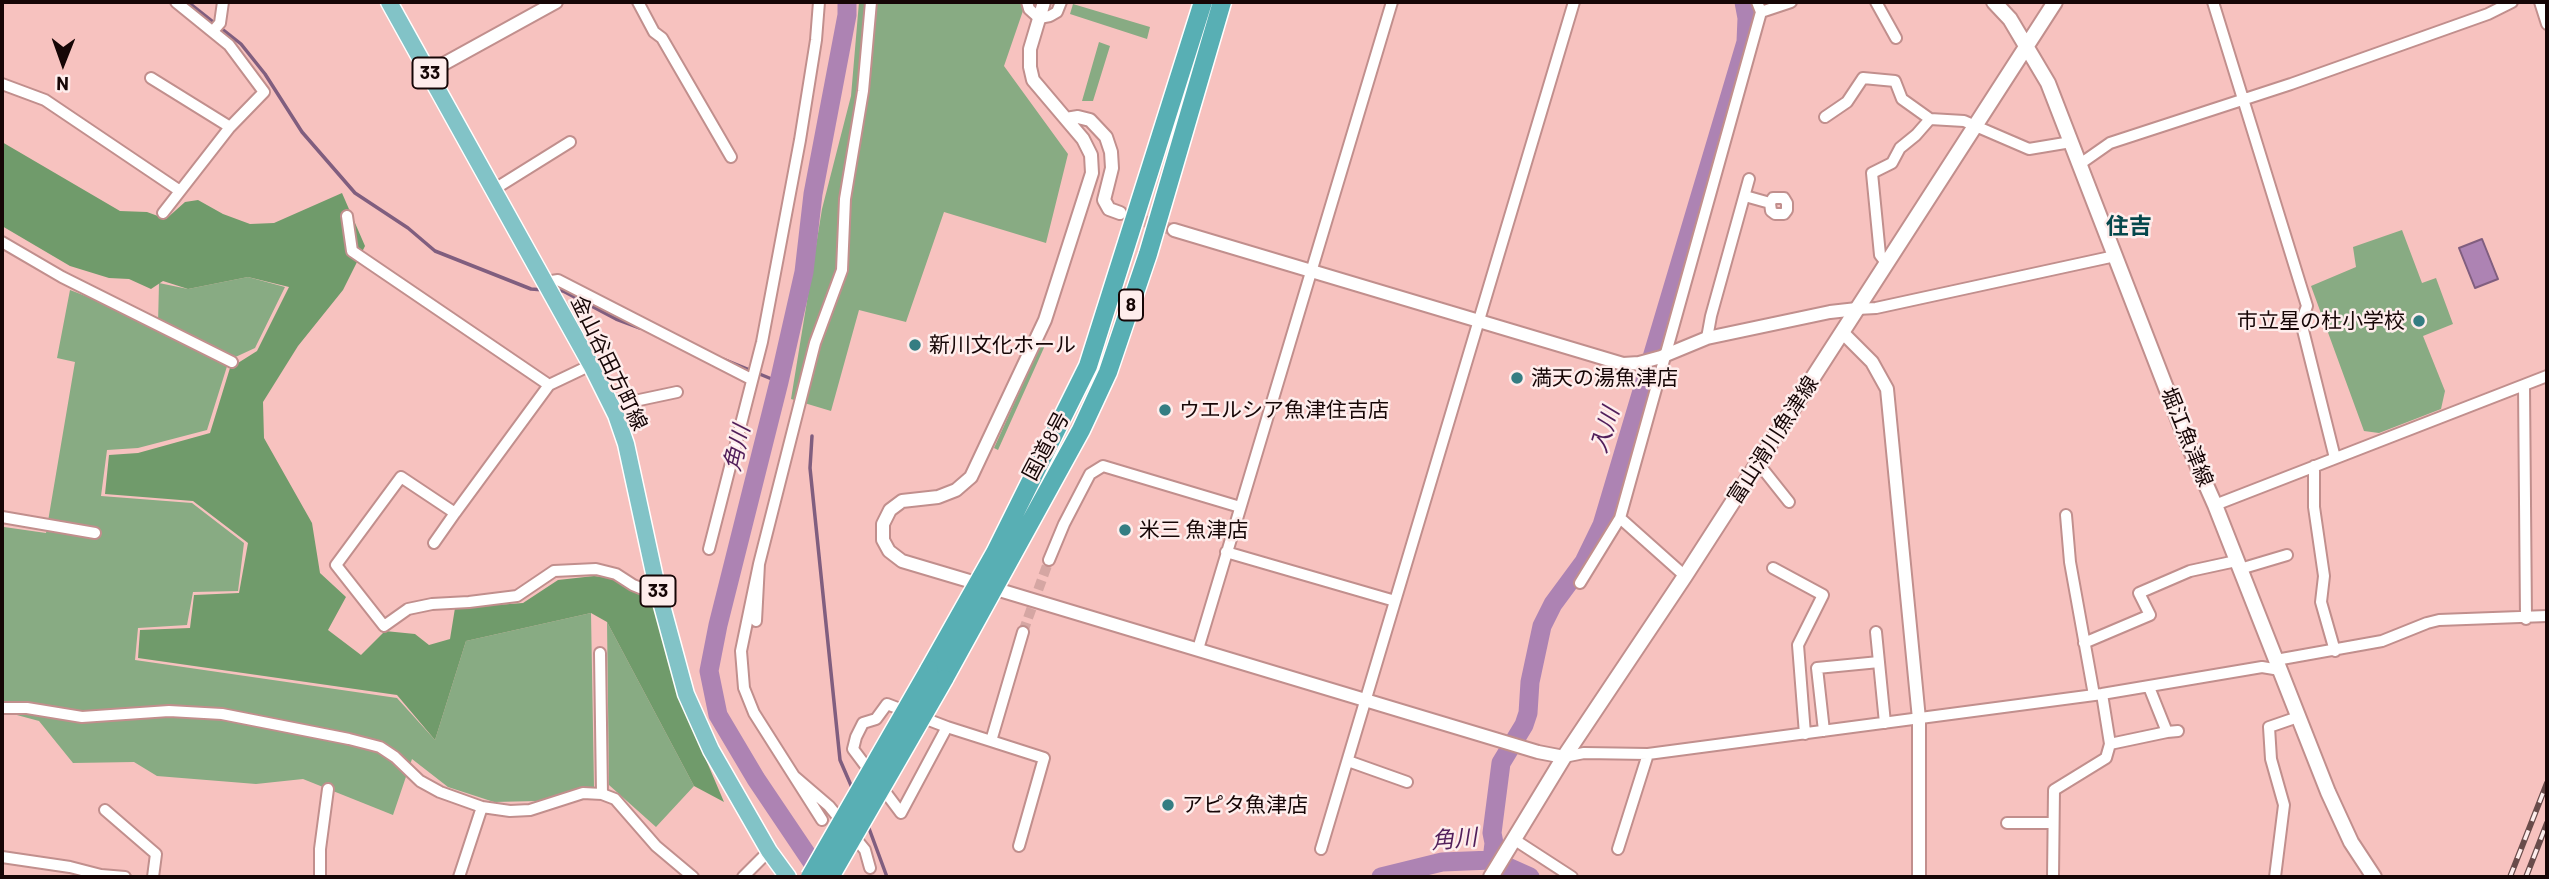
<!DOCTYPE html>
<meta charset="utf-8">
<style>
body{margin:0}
#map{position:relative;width:2549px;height:879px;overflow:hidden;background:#f7c2bf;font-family:Barlow,sans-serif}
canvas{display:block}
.frame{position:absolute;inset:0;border:4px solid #160606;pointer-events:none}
.north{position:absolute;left:28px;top:28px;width:70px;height:70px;-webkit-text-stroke:5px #feedec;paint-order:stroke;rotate:181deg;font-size:19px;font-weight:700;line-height:28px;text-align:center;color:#160606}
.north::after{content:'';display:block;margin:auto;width:24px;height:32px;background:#160606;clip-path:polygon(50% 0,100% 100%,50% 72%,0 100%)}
</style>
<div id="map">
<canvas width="2549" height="879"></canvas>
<div class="frame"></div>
<div class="north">N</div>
</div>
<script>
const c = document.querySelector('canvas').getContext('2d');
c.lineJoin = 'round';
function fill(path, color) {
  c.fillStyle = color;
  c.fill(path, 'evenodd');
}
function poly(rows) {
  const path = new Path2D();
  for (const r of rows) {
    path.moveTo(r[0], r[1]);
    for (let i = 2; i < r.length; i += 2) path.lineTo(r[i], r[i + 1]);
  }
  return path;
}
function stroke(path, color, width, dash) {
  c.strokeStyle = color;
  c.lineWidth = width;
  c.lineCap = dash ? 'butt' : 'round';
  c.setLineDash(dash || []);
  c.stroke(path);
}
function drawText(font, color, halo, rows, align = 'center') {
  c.font = font + ' Barlow,"Noto Sans JP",sans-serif';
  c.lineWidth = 5;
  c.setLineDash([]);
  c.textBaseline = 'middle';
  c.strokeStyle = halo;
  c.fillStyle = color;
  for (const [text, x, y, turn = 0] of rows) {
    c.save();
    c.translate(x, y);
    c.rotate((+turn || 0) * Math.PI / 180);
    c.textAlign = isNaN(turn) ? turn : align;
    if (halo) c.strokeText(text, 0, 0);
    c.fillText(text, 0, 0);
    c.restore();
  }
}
const green = poly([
 [859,2,1026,2,1004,66,1068,154,1046,243,944,212,906,322,859,310,831,411,791,399,822,209,851,96],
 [1073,4,1150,27,1147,39,1070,14],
 [1099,42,1110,46,1093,101,1082,101],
 [2402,230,2422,283,2436,278,2453,324,2423,336,2445,391,2441,409,2379,433,2364,431,2311,286,2356,267,2353,247],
 [248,277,285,287,255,348,229,360,207,430,138,448,107,450,101,496,192,503,244,543,238,591,193,592,187,625,138,628,135,660,397,698,435,740,466,641,591,613,594,787,537,801,494,802,448,787,412,759,393,815,303,779,256,784,157,776,134,762,73,763,39,721,2,711,2,540,4,527,46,533,75,362,57,358,70,290,158,324,159,283,188,289],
 [1043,340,1047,341,998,450,994,448],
 [607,622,694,786,656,827,609,785]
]);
const forest = poly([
 [2,142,120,211,147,212,166,219,185,202,198,200,223,214,250,224,274,223,342,193,365,246,343,290,298,346,263,402,264,438,312,523,320,573,346,597,328,630,361,655,385,631,415,634,429,645,450,639,455,608,523,603,558,580,594,576,618,579,650,597,663,627,681,701,724,802,694,786,607,622,591,613,466,641,435,740,397,695,138,658,140,630,190,628,194,595,239,593,248,543,193,501,105,494,109,455,138,453,210,433,230,368,257,351,289,287,248,277,188,289,163,281,151,289,129,279,109,278,70,266,2,226]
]);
const water = poly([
 [2482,239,2498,279,2475,288,2459,248,2482,239]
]);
const stream = poly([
 [188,2,241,44,265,74,302,132,355,193,408,228,435,251,531,289,544,290],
 [555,291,563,291,616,319,640,328],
 [723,359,779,382],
 [812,436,810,468,840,760,853,790],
 [867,823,887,877]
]);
const river = poly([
 [1492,860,1494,843,1492,833,1501,763,1524,725,1528,713,1530,682,1542,626,1553,604,1584,562,1602,525,1746,42,1747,18,1744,2],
 [822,877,756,779,718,715,709,671,718,625,779,382,804,272,813,194,847,15,847,2],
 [1381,877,1442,862,1492,860,1530,877]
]);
const minorTunnel = poly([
 [1023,632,1049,560]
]);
const tertiaryTunnel = poly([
 [1128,216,1174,230]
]);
const minor = poly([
 [638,2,654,32,662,38,731,157],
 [1027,2,1029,9,1039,18,1050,16,1057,12,1061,2],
 [1876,2,1896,38],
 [2213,2,2307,306,2301,322,2335,458],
 [2540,2,2547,24],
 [1761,12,1791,2],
 [213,31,220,23,223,2],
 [151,78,230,127,264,92,229,45,176,2],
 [2,84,45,100,180,191],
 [1825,117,1847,102,1863,78,1895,81,1902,99,1930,119],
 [2080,164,2110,143,2291,84,2488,14,2512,2],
 [493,190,570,142],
 [1745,196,1770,203,1771,211,1775,214,1784,214,1787,210,1787,203,1784,198,1773,198,1770,203],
 [163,213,230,127],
 [347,216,352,251,549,385],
 [2,242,62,277,232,362],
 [1887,264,1880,255,1872,173,1892,163,1900,148,1916,135,1930,119,1964,121,2029,149,2071,142],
 [545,282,558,280,751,379],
 [1857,309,1876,308,2115,256],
 [1707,338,1711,316,1749,179],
 [2524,385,2526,619],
 [611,406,677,392],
 [1758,463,1789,502],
 [2314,466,2314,507,2324,576,2321,602,2335,651],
 [2215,505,2547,376],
 [455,513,549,385,591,365],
 [2066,515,2070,562,2094,695],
 [2,517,95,533],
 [434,543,455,513,401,477,336,565,384,626,408,609,432,604,469,602,517,596,554,571,596,569,616,574,633,585,660,596],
 [709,549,762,342,800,140,816,40,819,2],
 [1226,552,1395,601],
 [1049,560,1064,524,1090,474,1103,466,1240,507],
 [759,564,815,343,842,270,845,199,863,91,871,2],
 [1773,568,1823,595,1798,645,1805,734],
 [2240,569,2287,555],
 [1685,576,1620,518,1761,12,1757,2],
 [1580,583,1620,518],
 [756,621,759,564,741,651,744,688,754,713,794,776],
 [1876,632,1885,723],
 [2084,643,2150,615,2139,593,2190,571,2236,561],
 [1198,649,1392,2],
 [600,653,602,794],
 [2276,660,2382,641,2427,623,2439,620,2547,616],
 [2149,687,2167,732,2178,731],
 [2,708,27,708,82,717,169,711,222,714,349,739,380,747,395,757,420,781,440,792,482,807,510,811,530,810,583,793,602,794,615,799,656,846,693,877],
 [947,727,887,704,876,719,863,723,856,737,853,749,901,813,947,727,991,741],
 [1824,731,1817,668,1879,662],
 [2110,744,2167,732],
 [1564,757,1584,753,1648,754,2102,694,2262,667,2280,670],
 [1348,761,1407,782],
 [105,810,156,854,153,877],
 [822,820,794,776,829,806,865,850,870,868],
 [2007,823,2053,823],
 [1515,840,1572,877],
 [1019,846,1044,758,991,741,1023,632],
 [1321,849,1574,2],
 [1618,849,1648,754],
 [2,857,70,867,101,875,125,877],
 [320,877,320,849,328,789],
 [459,877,482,807],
 [743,877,769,851],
 [2053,877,2054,790,2106,758,2110,744,2102,694],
 [2275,877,2284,805,2271,759,2269,727,2298,717]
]);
const tertiary = poly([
 [1044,2,1030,49,1030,67,1033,80,1083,139,1091,155,1092,173,1045,320,971,477,956,490,938,497,902,501,890,510,883,524,883,540,889,551,902,561,976,583,1538,752,1564,757],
 [429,72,556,2],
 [1066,119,1078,117,1090,120,1106,137,1111,152,1112,168,1104,200,1109,209,1120,213],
 [1174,230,1623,364,1639,363,1661,357,1707,338,1830,312,1857,309],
 [1842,332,1872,362,1887,389,1919,719,1919,877]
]);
const secondary = poly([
 [1994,2,2010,19,2048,83,2187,442,2215,505,2328,792,2351,842,2374,877],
 [1491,877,1564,757,1685,576,2055,2]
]);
const primary = poly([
 [389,2,591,365,616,415,626,444,657,587,686,694,711,750,769,851,788,877]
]);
const trunk = poly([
 [929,670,995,553,1088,366,1203,2],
 [944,679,1081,430,1108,372,1148,254,1222,2]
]);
const rail = poly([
 [2510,877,2547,783],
 [2526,877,2547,823]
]);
const trunkBridge = poly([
 [810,877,929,670],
 [830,877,944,679]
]);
const markers = [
 [2419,321,7,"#347d82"],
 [915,345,7,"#347d82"],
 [1517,378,7,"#347d82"],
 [1165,410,7,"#347d82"],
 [1125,530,7,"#347d82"],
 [1168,805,7,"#347d82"]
];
const shields = [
 [430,73,35],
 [1131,305,24],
 [658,591,35]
];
const shieldNames = [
 ["33",430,73],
 ["8",1131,305],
 ["33",658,591]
];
const poiNames = [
 ["市立星の杜小学校",2405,321,"right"],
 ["新川文化ホール",929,345],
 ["満天の湯魚津店",1531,378],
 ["ウエルシア魚津住吉店",1179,410],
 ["米三 魚津店",1139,530],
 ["アピタ魚津店",1182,805]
];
const streetNames = [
 ["金山谷田方町線",609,363,64],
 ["堀江魚津線",2187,437,68],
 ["富山滑川魚津線",1773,440,-57],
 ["国道8号",1046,446,-62]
];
const neighbourhoodNames = [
 ["住吉",2129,226]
];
const waterNames = [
 ["入川",1605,430,-73],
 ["角川",737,448,-77],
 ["角川",1454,839,-5]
];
fill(green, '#88ab83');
fill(forest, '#709b6b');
fill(water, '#ad83b3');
stroke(water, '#805e7f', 2);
stroke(stream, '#805e7f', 3.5);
stroke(river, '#ad83b3', 19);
stroke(minorTunnel, '#d5a6a3', 10, [10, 5]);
stroke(tertiaryTunnel, '#d5a6a3', 12, [12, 6]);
stroke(minor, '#c18f8d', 14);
stroke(tertiary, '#c18f8d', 16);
stroke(secondary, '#c18f8d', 18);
stroke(primary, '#fff', 19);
stroke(trunk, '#fff', 21);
stroke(minor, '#fff', 10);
stroke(tertiary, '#fff', 12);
stroke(secondary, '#fff', 14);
stroke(primary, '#82c3c7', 16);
stroke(trunk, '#58afb4', 18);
stroke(rail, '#694b4a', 6);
stroke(rail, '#feedec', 3.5, [10]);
stroke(trunkBridge, '#fff', 21, []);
stroke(trunkBridge, '#58afb4', 18);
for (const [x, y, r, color] of markers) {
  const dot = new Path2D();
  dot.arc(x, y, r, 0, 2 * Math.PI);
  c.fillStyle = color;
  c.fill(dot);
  stroke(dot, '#feedec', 2.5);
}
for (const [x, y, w] of shields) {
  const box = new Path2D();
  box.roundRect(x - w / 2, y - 15.5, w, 31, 5);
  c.fillStyle = '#feedec';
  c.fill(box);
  stroke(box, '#160606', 2);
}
drawText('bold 19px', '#160606', null, shieldNames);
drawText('21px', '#160606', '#feedec', poiNames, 'left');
drawText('21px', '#160606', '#feedec', streetNames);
drawText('bold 23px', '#05484c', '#feedec', neighbourhoodNames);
drawText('italic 23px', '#511e5a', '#feedec', waterNames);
</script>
